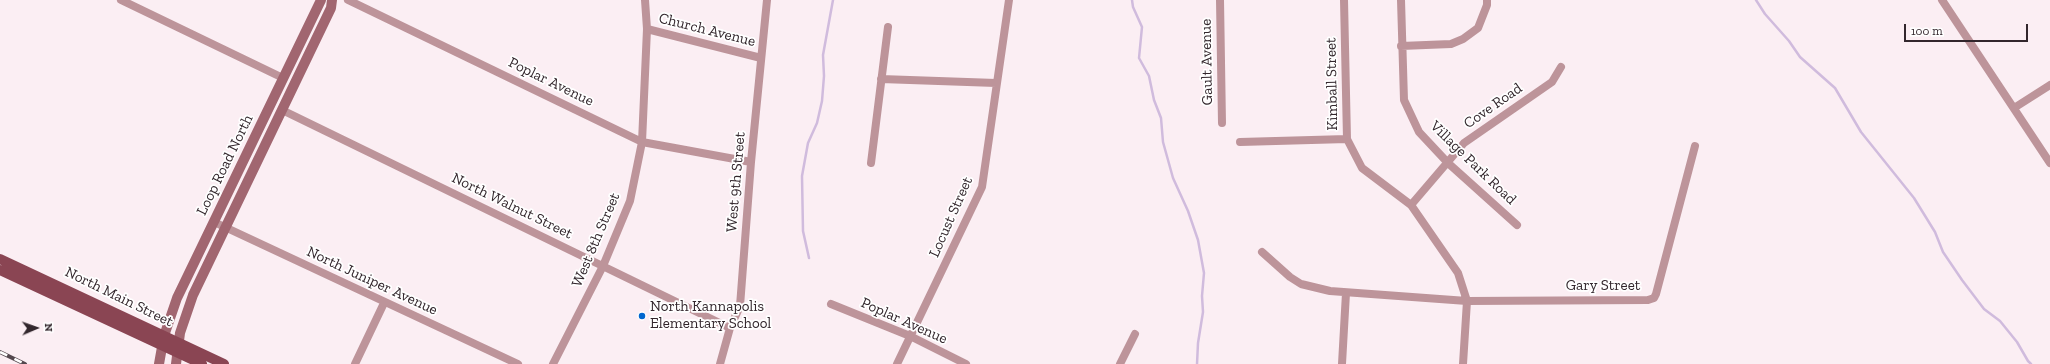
<!DOCTYPE html>
<style>
body{margin:0}
#map{position:relative;width:2050px;height:364px;overflow:hidden;background:#fbeef3;font-family:"Zilla Slab",serif}
canvas{display:block}
.north{position:absolute;left:16px;top:308px;width:40px;height:40px;-webkit-text-stroke:3px #fff;paint-order:stroke;rotate:88deg;font-size:11px;font-weight:700;line-height:16px;text-align:center;color:#32262c}
.north::after{content:'';display:block;margin:auto;width:14px;height:18px;background:#32262c;clip-path:polygon(50% 0,100% 100%,50% 72%,0 100%)}
.scale{position:absolute;left:1904px;top:24px;width:124px;height:18px;box-sizing:border-box;border:2px solid #32262c;border-top:0;padding-left:5px;font-size:12px;line-height:14px;white-space:nowrap;color:#32262c;-webkit-text-stroke:3px #fff;paint-order:stroke}
</style>
<div id="map">
<canvas width="2050" height="364"></canvas>
<div class="north">N</div>
<div class="scale">100 m</div>
</div>
<script>
const c = document.querySelector('canvas').getContext('2d');
c.lineJoin = 'round';
function poly(rows) {
  const path = new Path2D();
  for (const r of rows) {
    path.moveTo(r[0], r[1]);
    for (let i = 2; i < r.length; i += 2) path.lineTo(r[i], r[i + 1]);
  }
  return path;
}
function stroke(path, color, width, dash) {
  c.strokeStyle = color;
  c.lineWidth = width;
  c.lineCap = dash ? 'butt' : 'round';
  c.setLineDash(dash || []);
  c.stroke(path);
}
function drawText(font, color, halo, rows, align = 'center') {
  c.font = font + ' "Zilla Slab",serif';
  c.lineWidth = 3.5;
  c.setLineDash([]);
  c.textBaseline = 'middle';
  c.strokeStyle = halo;
  c.fillStyle = color;
  for (const [text, x, y, turn = 0] of rows) {
    c.save();
    c.translate(x, y);
    c.rotate((+turn || 0) * Math.PI / 180);
    c.textAlign = isNaN(turn) ? turn : align;
    if (halo) c.strokeText(text, 0, 0);
    c.fillText(text, 0, 0);
    c.restore();
  }
}
const stream = poly([
 [1132,0,1133,7,1142,27,1139,58,1149,76,1154,100,1161,118,1163,142,1173,178,1188,211,1198,240,1204,273,1202,296,1203,312,1198,343,1197,364],
 [1756,0,1765,14,1789,41,1800,57,1835,88,1861,132,1914,198,1935,232,1943,252,1962,280,1984,309,2000,321,2017,342,2028,361,2031,364],
 [809,258,803,231,802,176,808,143,817,123,822,101,824,76,823,55,833,0]
]);
const minor = poly([
 [121,0,283,78],
 [348,0,642,142,751,162],
 [1220,0,1222,123],
 [1344,0,1347,139,1362,168,1411,205,1458,273,1467,301,1463,364],
 [1401,0,1404,100,1419,132,1448,163,1517,225],
 [1942,0,2050,163],
 [647,29,761,58],
 [1401,46,1451,44,1463,39,1478,28,1487,5,1487,0],
 [881,79,996,83],
 [2014,108,2050,85],
 [282,110,730,328],
 [1240,142,1347,139],
 [871,163,888,27],
 [1411,205,1464,143,1552,82,1561,67],
 [214,222,518,364],
 [1262,252,1290,277,1301,284,1330,291,1467,301,1648,300,1654,298,1656,294,1695,146],
 [831,304,910,336,966,364],
 [355,364,384,303],
 [553,364,603,266,630,201,642,142,647,29,645,0],
 [720,364,730,328,740,306,751,162,767,0],
 [897,364,982,187,1009,0],
 [1120,364,1135,334],
 [1342,364,1346,293]
]);
const secondary = poly([
 [159,364,164,336,177,298,321,0],
 [176,364,180,333,193,295,331,8,332,0]
]);
const primary = poly([
 [0,259,224,364],
 [0,270,202,364]
]);
const rail = poly([
 [0,352,25,364]
]);
const markers = [
 [642,316,4,"#0067cf"]
];
const streetNames = [
 ["Church Avenue",707,30,14],
 ["Gault Avenue",1207,62,-91],
 ["Poplar Avenue",551,82,26],
 ["Kimball Street",1332,84,-91],
 ["Cove Road",1493,106,-35],
 ["Village Park Road",1473,163,44],
 ["Loop Road North",225,165,-64],
 ["West 9th Street",736,182,-85],
 ["North Walnut Street",512,206,26],
 ["Locust Street",951,217,-66],
 ["West 8th Street",596,240,-67],
 ["North Juniper Avenue",372,281,25],
 ["Gary Street",1603,286],
 ["North Main Street",119,297,26],
 ["Poplar Avenue",904,321,24]
];
const poiNames = [
 ["North Kannapolis",650,307],
 ["Elementary School",650,324]
];
stroke(stream, '#d0bbdd', 2.5);
stroke(minor, '#bd949a', 8);
stroke(secondary, '#a16670', 10);
stroke(primary, '#8a4553', 10);
stroke(rail, '#54484e', 4);
stroke(rail, '#fff', 2.5, [8]);
for (const [x, y, r, color] of markers) {
  const dot = new Path2D();
  dot.arc(x, y, r, 0, 2 * Math.PI);
  c.fillStyle = color;
  c.fill(dot);
  stroke(dot, '#fff', 1.5);
}
drawText('15px', '#32262c', '#fff', streetNames);
drawText('15px', '#32262c', '#fff', poiNames, 'left');
</script>
